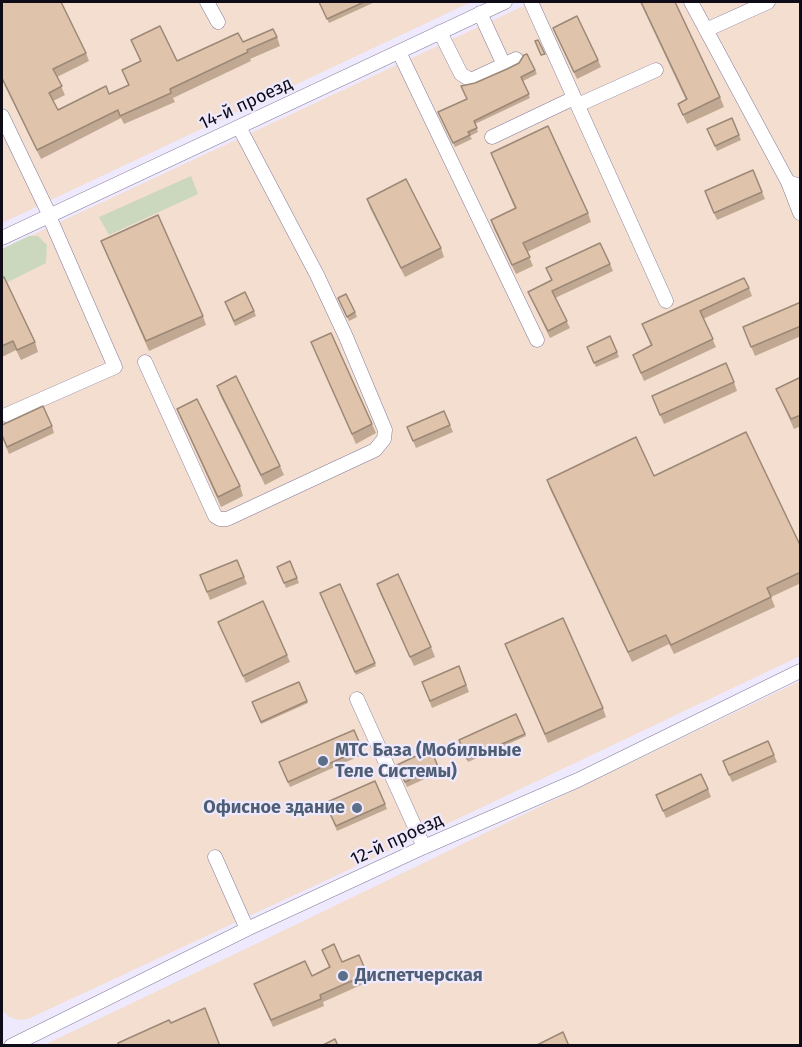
<!DOCTYPE html>
<meta charset="utf-8">
<style>
body{margin:0}
#map{position:relative;width:802px;height:1047px;overflow:hidden;background:#efe9fd;font-family:"Fira Sans",sans-serif}
canvas{display:block}
.frame{position:absolute;inset:0;border:3px solid #100c17;pointer-events:none}
</style>
<div id="map">
<canvas width="802" height="1047"></canvas>
<div class="frame"></div>
</div>
<script>
const c = document.querySelector('canvas').getContext('2d');
c.lineJoin = 'round';
function fill(path, color) {
  c.fillStyle = color;
  c.fill(path, 'evenodd');
}
function poly(rows) {
  const path = new Path2D();
  for (const r of rows) {
    path.moveTo(r[0], r[1]);
    for (let i = 2; i < r.length; i += 2) path.lineTo(r[i], r[i + 1]);
  }
  return path;
}
function stroke(path, color, width, dash) {
  c.strokeStyle = color;
  c.lineWidth = width;
  c.lineCap = dash ? 'butt' : 'round';
  c.setLineDash(dash || []);
  c.stroke(path);
}
function drawText(font, color, halo, rows, align = 'center') {
  c.font = font + ' "Fira Sans",sans-serif';
  c.lineWidth = 4.5;
  c.setLineDash([]);
  c.textBaseline = 'middle';
  c.strokeStyle = halo;
  c.fillStyle = color;
  for (const [text, x, y, turn = 0] of rows) {
    c.save();
    c.translate(x, y);
    c.rotate((+turn || 0) * Math.PI / 180);
    c.textAlign = isNaN(turn) ? turn : align;
    if (halo) c.strokeText(text, 0, 0);
    c.fillText(text, 0, 0);
    c.restore();
  }
}
const industrial = poly([
 [2,2,471,2,2,223],
 [532,2,800,2,800,656,432,831,28,1019,19,1020,9,1017,2,1010,2,249],
 [800,681,800,1045,42,1046,235,954]
]);
const green = poly([
 [191,176,198,194,109,235,99,217],
 [29,236,38,236,47,245,46,263,2,285,2,249]
]);
const minor = poly([
 [207,2,218,22],
 [531,2,666,301],
 [691,2,788,182,800,186],
 [480,13,504,65],
 [706,30,768,2],
 [440,32,461,74,469,79,473,79,516,59],
 [399,52,537,340],
 [578,105,656,70],
 [2,116,50,216],
 [492,137,574,98],
 [788,182,800,213],
 [2,238,505,2],
 [145,362,215,516,220,519,227,519,375,450,384,439,385,430,346,337,317,275,239,127],
 [6,415,115,367,49,216],
 [357,699,424,847],
 [215,857,247,929],
 [11,1046,247,929,424,847,578,780,800,671]
]);
const wall = poly([
 [2,2,86,53,89,61,57,77,65,95,53,101,58,110,109,94,128,85,122,70,140,61,131,40,177,61,243,42,277,37,280,46,250,59,251,61,173,98,175,102,124,124,121,118,41,159,2,80],
 [319,2,375,2,329,23],
 [640,2,675,2,720,97,724,107,687,124,678,104,686,100],
 [553,28,598,60,601,67,577,79],
 [535,70,537,74,523,81,530,98,475,124,478,132,470,136,472,139,455,147,440,116,467,99,475,83],
 [732,118,741,140,717,151,707,129],
 [491,153,588,213,591,222,527,252,533,266,516,274,494,229,491,220,515,209],
 [762,192,765,199,717,220,707,198],
 [367,199,441,248,444,257,405,277,370,208],
 [101,241,203,316,206,325,149,351],
 [610,264,613,271,555,298,570,328,550,338,528,292,551,280,546,268],
 [2,278,35,342,38,352,21,360,16,350,2,357],
 [749,288,752,296,703,319,716,347,644,381,633,355,651,346,642,324],
 [338,298,355,312,357,317,349,321],
 [801,302,801,336,755,356,743,327],
 [227,307,254,311,256,316,235,326],
 [311,342,372,424,376,433,356,444],
 [589,351,617,352,619,357,596,367],
 [801,377,801,426,794,429,776,389],
 [734,382,737,391,664,424,652,396],
 [217,386,280,466,284,475,265,485,220,395],
 [177,409,240,486,243,496,221,507],
 [2,425,52,426,54,433,9,454,2,437],
 [450,425,453,432,416,448,407,427],
 [654,476,801,547,801,583,771,597,775,607,674,654,669,644,632,662,550,489,547,480],
 [237,560,247,584,210,600,200,575],
 [290,561,299,583,286,588,277,567],
 [340,584,376,666,356,675,320,593],
 [377,584,431,647,435,657,414,666,380,593],
 [218,622,287,655,290,662,246,683],
 [505,644,603,708,606,717,548,743],
 [459,666,469,692,432,708,422,682],
 [299,682,308,703,261,724,252,702],
 [516,714,526,736,468,762,459,740],
 [354,730,364,754,290,787,279,762],
 [431,749,440,772,407,787,399,769],
 [774,755,777,762,732,782,723,761],
 [708,789,711,797,666,818,656,795],
 [385,804,387,809,337,831,327,808],
 [322,950,342,962,367,974,370,981,323,1002,324,1006,273,1027,254,984,312,976,329,967]
]);
const building = poly([
 [2,2,61,2,86,53,53,69,62,86,49,93,58,110,106,86,109,94,129,85,122,70,141,61,131,40,160,26,177,61,238,33,243,42,273,29,277,37,247,50,248,52,170,89,171,93,120,116,118,110,37,150,2,78,2,2],
 [319,2,364,2,327,19,319,2],
 [641,2,675,2,720,97,683,115,678,104,687,99,641,2],
 [577,16,598,60,574,72,553,28,577,16],
 [538,40,545,54,541,55,535,41,538,40],
 [527,54,535,70,521,77,529,94,474,121,477,128,468,132,470,135,453,143,438,112,467,99,461,86,475,83,507,69,519,63,524,55,527,54],
 [732,118,739,135,715,146,707,129,732,118],
 [548,126,588,213,523,243,530,257,512,265,491,220,516,208,491,153,548,126],
 [753,170,762,192,714,213,705,191,753,170],
 [406,179,441,248,401,268,367,199,406,179],
 [158,215,203,316,146,341,101,241,158,215],
 [600,243,610,264,552,291,567,321,548,331,528,292,552,280,546,268,600,243],
 [4,277,35,342,17,350,13,341,2,346,2,278,4,277],
 [744,278,749,288,700,311,713,339,641,373,633,355,652,345,642,324,744,278],
 [245,292,254,311,234,321,225,302,245,292],
 [346,294,355,312,347,317,338,298,346,294],
 [801,302,801,326,751,347,743,327,801,302],
 [331,333,372,424,352,434,311,342,331,333],
 [610,336,617,352,594,363,587,347,610,336],
 [726,363,734,382,660,415,652,396,726,363],
 [236,376,280,466,261,475,217,386,236,376],
 [801,377,801,415,791,419,776,389,801,377],
 [197,399,240,486,218,497,177,409,197,399],
 [43,406,52,426,7,447,2,435,2,425,43,406],
 [444,411,450,425,413,441,407,427,444,411],
 [746,432,801,547,801,572,767,588,771,597,671,645,666,635,628,652,547,480,636,437,654,476,746,432],
 [237,560,244,577,207,592,200,575,237,560],
 [290,561,297,578,284,583,277,567,290,561],
 [398,574,431,647,410,657,377,584,398,574],
 [340,584,375,663,355,672,320,593,340,584],
 [263,601,287,655,243,676,218,622,263,601],
 [563,618,603,708,545,734,505,644,563,618],
 [459,666,466,685,430,701,422,682,459,666],
 [299,682,307,701,261,722,252,702,299,682],
 [516,714,525,734,467,759,459,740,516,714],
 [354,730,362,749,288,782,279,762,354,730],
 [768,741,774,755,729,775,723,761,768,741],
 [431,749,438,767,405,782,397,765,431,749],
 [701,774,708,789,663,811,656,795,701,774],
 [375,781,385,804,336,826,325,803,375,781],
 [334,944,342,962,359,955,367,974,320,995,321,999,271,1020,254,984,305,961,312,976,330,967,322,950,334,944],
 [205,1008,220,1046,119,1046,118,1043,169,1020,171,1023,205,1008],
 [563,1032,569,1046,535,1046,563,1032],
 [335,1039,338,1046,321,1046,335,1039]
]);
const markers = [
 [323,761,6,"#5c6f8a"],
 [357,808,6,"#5c6f8a"],
 [343,976,6,"#5c6f8a"]
];
const streetNames = [
 ["14-й проезд",246,104,-25],
 ["12-й проезд",397,840,-25]
];
const serviceNames = [
 ["МТС База (Мобильные",335,751],
 ["Теле Системы)",335,772],
 ["Офисное здание",345,808,"right"],
 ["Диспетчерская",355,976]
];
fill(industrial, '#f3ded0');
fill(green, '#cbd8bd');
stroke(minor, '#847b99', 15);
stroke(minor, '#fff', 14);
fill(wall, '#c0a892');
fill(building, '#dfc3aa');
stroke(building, '#9c8877', 1.5);
for (const [x, y, r, color] of markers) {
  const dot = new Path2D();
  dot.arc(x, y, r, 0, 2 * Math.PI);
  c.fillStyle = color;
  c.fill(dot);
  stroke(dot, '#efe9fd', 2);
}
drawText('18px', '#100c17', '#efe9fd', streetNames);
drawText('bold 18px', '#4e5e75', '#efe9fd', serviceNames, 'left');
</script>
